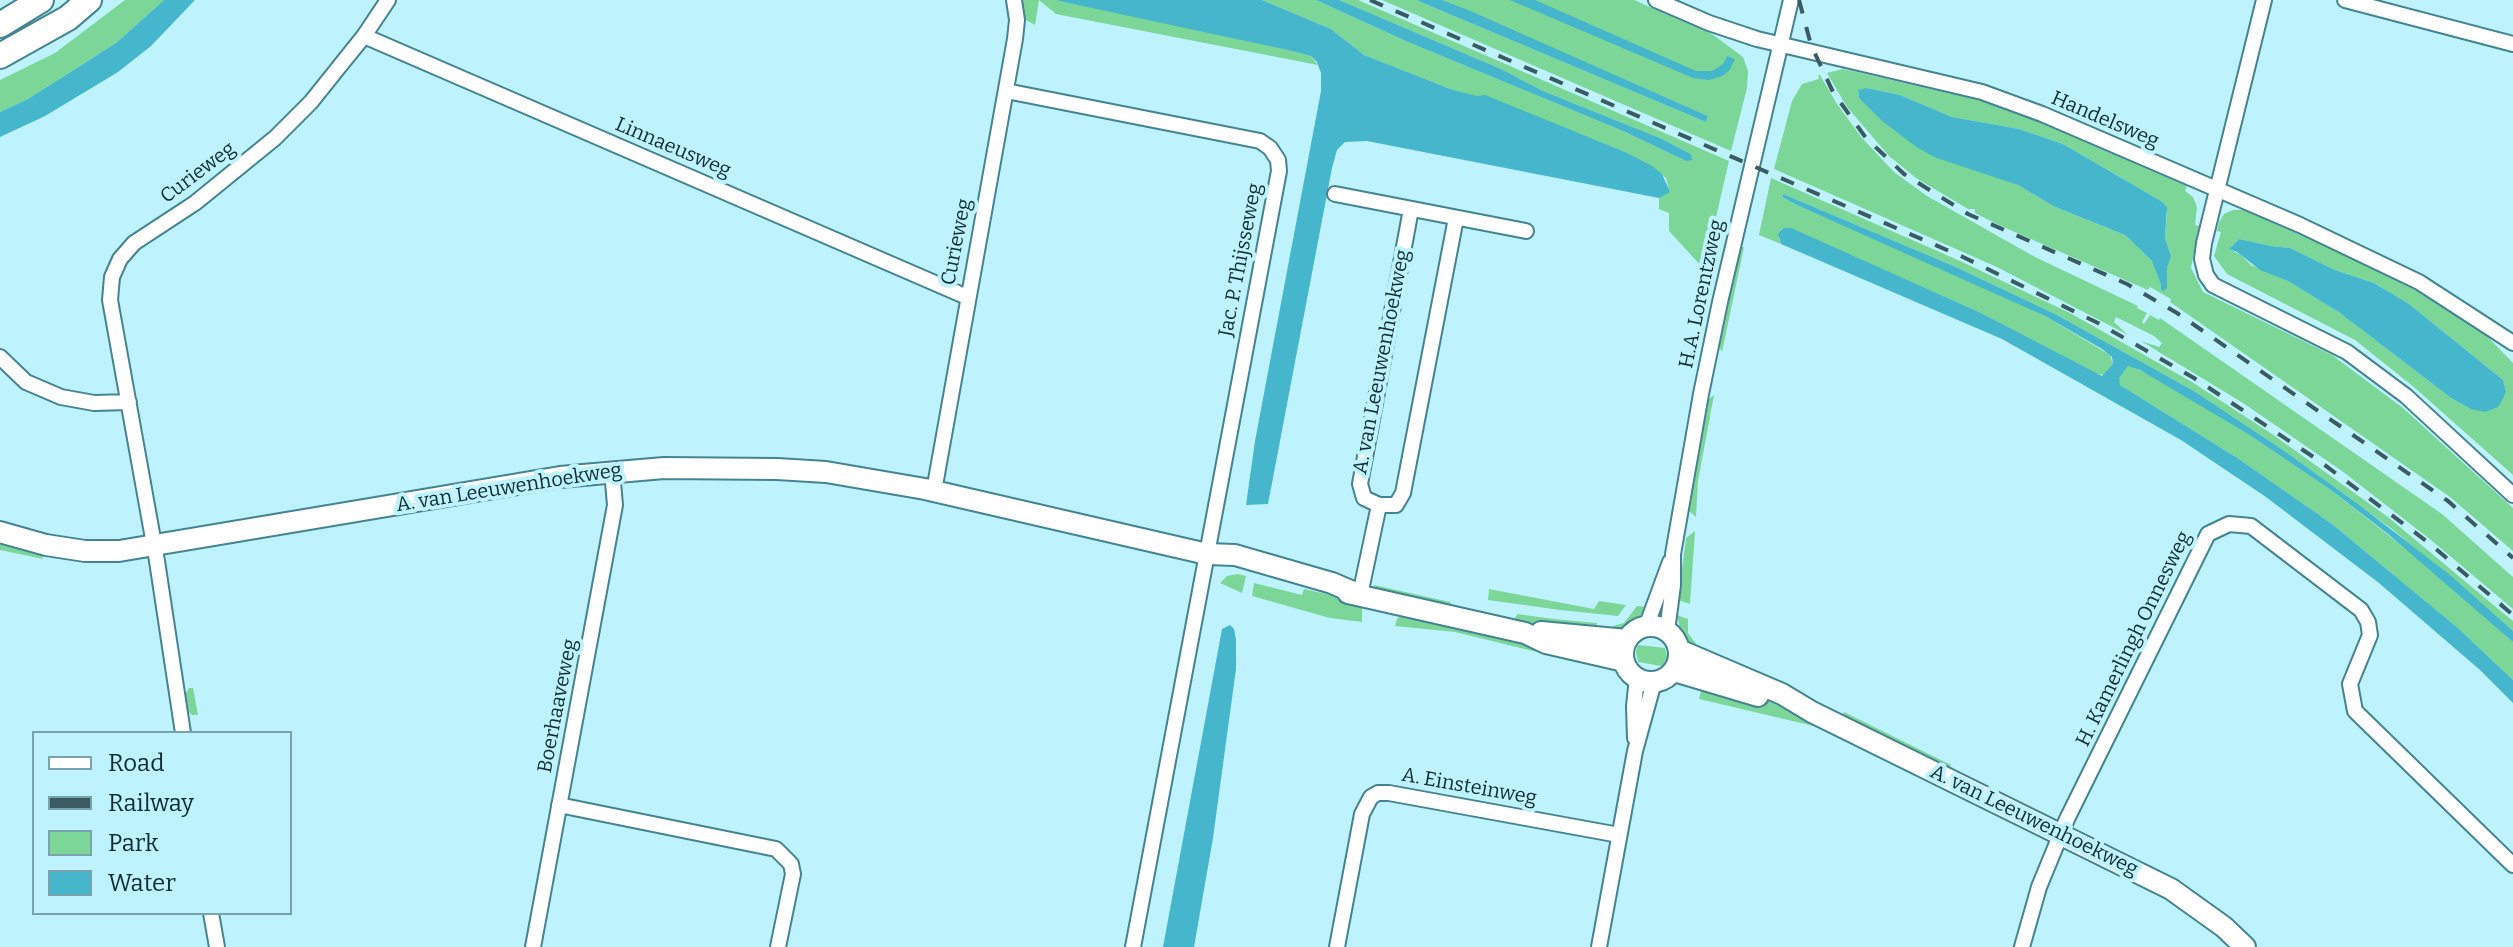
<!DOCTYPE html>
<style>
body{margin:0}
#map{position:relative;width:2513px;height:947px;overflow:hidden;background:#bef3fe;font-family:Bitter,serif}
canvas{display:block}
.legend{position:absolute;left:32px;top:731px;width:260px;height:184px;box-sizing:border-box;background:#bef3fe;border:2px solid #78a3ac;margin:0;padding:10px 14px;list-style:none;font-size:24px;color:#102c31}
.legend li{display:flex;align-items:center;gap:16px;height:40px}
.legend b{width:40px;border:2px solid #78a3ac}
</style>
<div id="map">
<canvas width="2513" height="947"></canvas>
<ul class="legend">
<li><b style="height:10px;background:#fff"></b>Road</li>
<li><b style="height:10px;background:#395b61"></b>Railway</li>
<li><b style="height:22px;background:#7cd698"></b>Park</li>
<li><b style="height:22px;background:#45b6cc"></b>Water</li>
</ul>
</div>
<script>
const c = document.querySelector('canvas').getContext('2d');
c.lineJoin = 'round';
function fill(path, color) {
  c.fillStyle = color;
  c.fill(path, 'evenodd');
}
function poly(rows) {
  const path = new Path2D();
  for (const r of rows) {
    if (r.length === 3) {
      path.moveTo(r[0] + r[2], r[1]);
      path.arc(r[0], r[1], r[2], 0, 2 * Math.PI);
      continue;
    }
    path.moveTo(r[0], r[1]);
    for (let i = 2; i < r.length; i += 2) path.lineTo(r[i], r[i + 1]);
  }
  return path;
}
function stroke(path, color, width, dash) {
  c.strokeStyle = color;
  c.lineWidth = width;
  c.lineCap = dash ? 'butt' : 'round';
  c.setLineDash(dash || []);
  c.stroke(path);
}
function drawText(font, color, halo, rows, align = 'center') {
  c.font = font + ' Bitter,serif';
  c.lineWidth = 8;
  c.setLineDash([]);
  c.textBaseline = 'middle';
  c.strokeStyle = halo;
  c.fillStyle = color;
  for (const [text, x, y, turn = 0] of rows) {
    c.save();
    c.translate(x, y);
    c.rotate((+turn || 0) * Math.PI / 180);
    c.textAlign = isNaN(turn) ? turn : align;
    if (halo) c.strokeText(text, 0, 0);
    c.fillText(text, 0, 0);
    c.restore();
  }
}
const green = poly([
 [125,0,164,0,116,43,28,99,0,112,0,80,55,53],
 [1022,0,1055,0,1154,20,1292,51,1311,56,1318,65,1056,14,1039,0,1035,25,1024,19],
 [1262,0,1316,0,1408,42,1623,131,1686,161,1691,154,1660,138,1543,91,1501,69,1339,0,1358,0,1729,161,1704,269,1669,231,1669,213,1659,209,1659,198,1669,191,1666,178,1625,152,1544,120,1453,90,1364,55,1331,29],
 [1382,0,1416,0,1706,122,1708,116,1701,113,1442,0,1634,0,1712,34,1743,57,1748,71,1747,88,1731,151],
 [1843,69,1987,102,2034,120,2187,186,2185,191,2193,197,2197,207,2195,225,2199,226,2191,268,2203,292,2332,355,2403,408,2513,508,2513,551,2450,497,2170,302,2171,299,2150,287,2148,290,2001,226,1975,213,1975,209,1968,209,1916,178,1889,156,1847,107,1827,73],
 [1867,88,1900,95,1952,117,2019,129,2063,144,2161,201,2167,212,2165,238,2171,256,2167,263,2166,289,2164,291,2155,264,2125,235,2053,206,2018,185,1924,151,1859,98,1858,92],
 [1818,75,1820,75,1837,104,1862,138,1894,172,1927,196,2035,257,2138,306,2137,308,2147,313,2142,322,2144,324,2150,315,2159,320,2160,318,2442,514,2513,577,2513,609,2431,540,2342,471,2243,403,2141,341,2159,347,2162,343,2154,336,2116,317,2114,322,2128,335,1997,267,1774,169,1792,101,1802,84,1819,79],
 [1771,178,1960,261,2070,313,2192,382,2272,434,2388,517,2503,613,2513,621,2513,631,2392,529,2286,452,2194,391,2057,315,1956,267,1783,194,1782,197,1797,205,1937,266,2045,316,2110,355,2113,364,2105,375,2097,374,1981,313,1791,229,1782,228,1779,239,1781,244,1759,235],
 [2233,210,2244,210,2348,256,2417,291,2482,331,2513,363,2513,475,2415,388,2355,340,2227,274,2214,256,2221,232,2217,231,2219,222,2224,214],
 [2239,239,2271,246,2290,248,2335,270,2374,283,2409,304,2503,380,2506,391,2504,397,2471,409,2451,398,2340,313,2288,281,2251,265,2241,255,2229,249],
 [1741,247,1744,247,1722,352,1719,346,1739,249],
 [2128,365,2152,376,2248,434,2331,490,2430,568,2513,642,2513,680,2458,628,2332,524,2239,459,2120,385,2118,378],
 [1714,395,1698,481,1696,517,1689,511,1709,399],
 [1695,531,1690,604,1678,600,1686,538],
 [0,539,41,554,43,559,0,550],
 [1238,574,1246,576,1242,593,1220,583,1227,576],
 [1254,583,1302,595,1304,589,1353,600,1362,607,1362,622,1330,618,1252,596],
 [1374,585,1450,602,1451,603,1448,605,1376,590],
 [1489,589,1594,609,1599,601,1626,605,1618,616,1560,610,1488,600],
 [1637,606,1646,607,1637,620,1622,629,1611,630,1613,626,1624,623],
 [1404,614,1591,657,1590,665,1455,632,1395,626,1397,619],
 [1517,614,1554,619,1597,623,1595,631,1549,627,1521,624,1522,620,1515,619],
 [1677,615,1688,619,1688,633,1699,648,1686,643,1682,636],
 [1638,645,1665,648,1667,657,1664,664,1661,666,1638,662,1636,652],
 [1703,683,1773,703,1837,735,1818,727,1699,699],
 [189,688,193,688,198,715,192,715,188,711,185,695],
 [1844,712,1951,765,1949,769,1842,717]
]);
const water = poly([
 [164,0,195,0,151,46,118,72,45,116,0,137,0,112,28,99,116,43],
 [1055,0,1262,0,1331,29,1364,55,1453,90,1477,96,1485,95,1625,152,1652,166,1662,174,1670,192,1659,198,1367,141,1345,142,1337,150,1332,168,1268,504,1246,505,1255,441,1321,91,1321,73,1317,62,1311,56,1292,51],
 [1316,0,1339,0,1351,5,1501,69,1543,91,1660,138,1691,154,1692,160,1686,161,1623,131,1408,42],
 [1416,0,1442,0,1468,10,1701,113,1708,116,1706,122],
 [1510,0,1535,0,1696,71,1712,71,1723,64,1727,56,1735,59,1729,71,1722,76,1709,80,1693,78],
 [1867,88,1900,95,1952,117,2019,129,2063,144,2161,201,2167,207,2165,238,2171,256,2167,267,2167,288,2164,291,2161,290,2161,284,2152,261,2125,235,2053,206,2018,185,1934,157,1915,146,1881,120,1859,98,1858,90],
 [1783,194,1956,267,2057,315,2194,391,2286,452,2362,507,2450,575,2513,631,2513,642,2388,534,2331,490,2248,434,2140,370,2128,366,2119,378,2120,385,2239,459,2332,524,2458,628,2513,680,2513,703,2480,670,2379,583,2266,497,2181,440,2002,339,1781,244,1778,234,1783,228,1791,228,1981,313,2102,376,2113,364,2112,357,2102,349,2045,316,1797,205,1782,197],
 [2239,239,2271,246,2290,248,2335,270,2374,283,2409,304,2503,380,2506,391,2504,397,2498,407,2485,412,2471,409,2451,398,2340,313,2288,281,2260,270,2237,252,2229,249],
 [1230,625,1234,629,1236,640,1236,669,1213,838,1194,947,1163,947,1222,629]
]);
const street = poly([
 [1656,0,1709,23,1757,39,1982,92,2042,114,2300,225,2419,282,2513,343],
 [2264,0,2204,243,2202,259,2206,275,2213,285,2347,352,2406,396,2513,495],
 [2345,0,2513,44],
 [364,36,967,297],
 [1006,91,1260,141,1270,148,1278,160,1279,171,1133,947],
 [1335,194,1526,231],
 [0,357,26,382,61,397,94,403,129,402],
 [934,491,1015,39,1017,20,1014,0],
 [1379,505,1364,498,1360,484,1411,209],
 [1360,595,1379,505,1396,505,1403,493,1456,218],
 [1646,627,1670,562],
 [1667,631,1673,585,1673,554,1701,394,1720,302,1791,0],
 [183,733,157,561,110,300,112,277,120,259,134,243,195,203,275,138,311,102,339,67,364,36,388,0],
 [1635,738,1634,706,1637,678],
 [559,805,776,849,791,864,793,874,778,947],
 [211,913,217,947],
 [533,947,615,505,612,471],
 [1337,947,1362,814,1371,797,1378,793,1389,793,1619,835],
 [1599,947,1635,751,1654,682],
 [2022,947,2039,887,2067,819,2208,534,2229,524,2251,526,2361,610,2368,622,2370,635,2350,684,2355,711,2513,865]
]);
const secondary = poly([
 [0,532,46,545,85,551,119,551,560,477,664,468,777,469,826,472,925,489,1207,554,1235,555,1332,583,1360,595],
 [1348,593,1525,633,1546,643,1624,661],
 [1651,654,28],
 [1541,632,1627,640],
 [1679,650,1782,694,1812,712,2171,889,2224,927,2245,947],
 [1674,671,1758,696]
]);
const primary = poly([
 [0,25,41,0],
 [0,56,68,18,89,0]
]);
const rail = poly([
 [1370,0,1963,257,2098,323,2194,378,2318,460,2429,543,2513,615],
 [1799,0,1811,45,1833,92,1866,138,1904,174,1968,214,2127,284,2177,313,2448,501,2513,558]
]);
const streetNames = [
 ["Handelsweg",2105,120,23],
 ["Linnaeusweg",673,148,23],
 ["Curieweg",198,173,-37],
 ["Curieweg",957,242,-79],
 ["Jac. P. Thijsseweg",1241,260,-79],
 ["H.A. Lorentzweg",1702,294,-78],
 ["A. van Leeuwenhoekweg",1382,362,-79],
 ["A. van Leeuwenhoekweg",509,488,-9],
 ["H. Kamerlingh Onnesweg",2134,639,-64],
 ["Boerhaaveweg",558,706,-79],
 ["A. Einsteinweg",1469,787,10],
 ["A. van Leeuwenhoekweg",2034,821,26]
];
fill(green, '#7cd698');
fill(water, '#45b6cc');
stroke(street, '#448492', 18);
stroke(secondary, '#448492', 24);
stroke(primary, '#448492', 28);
stroke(street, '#fff', 14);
stroke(secondary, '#fff', 20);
stroke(primary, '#fff', 24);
stroke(rail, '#395b61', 4, [14, 14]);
drawText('20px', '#102c31', '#bef3fe', streetNames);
</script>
